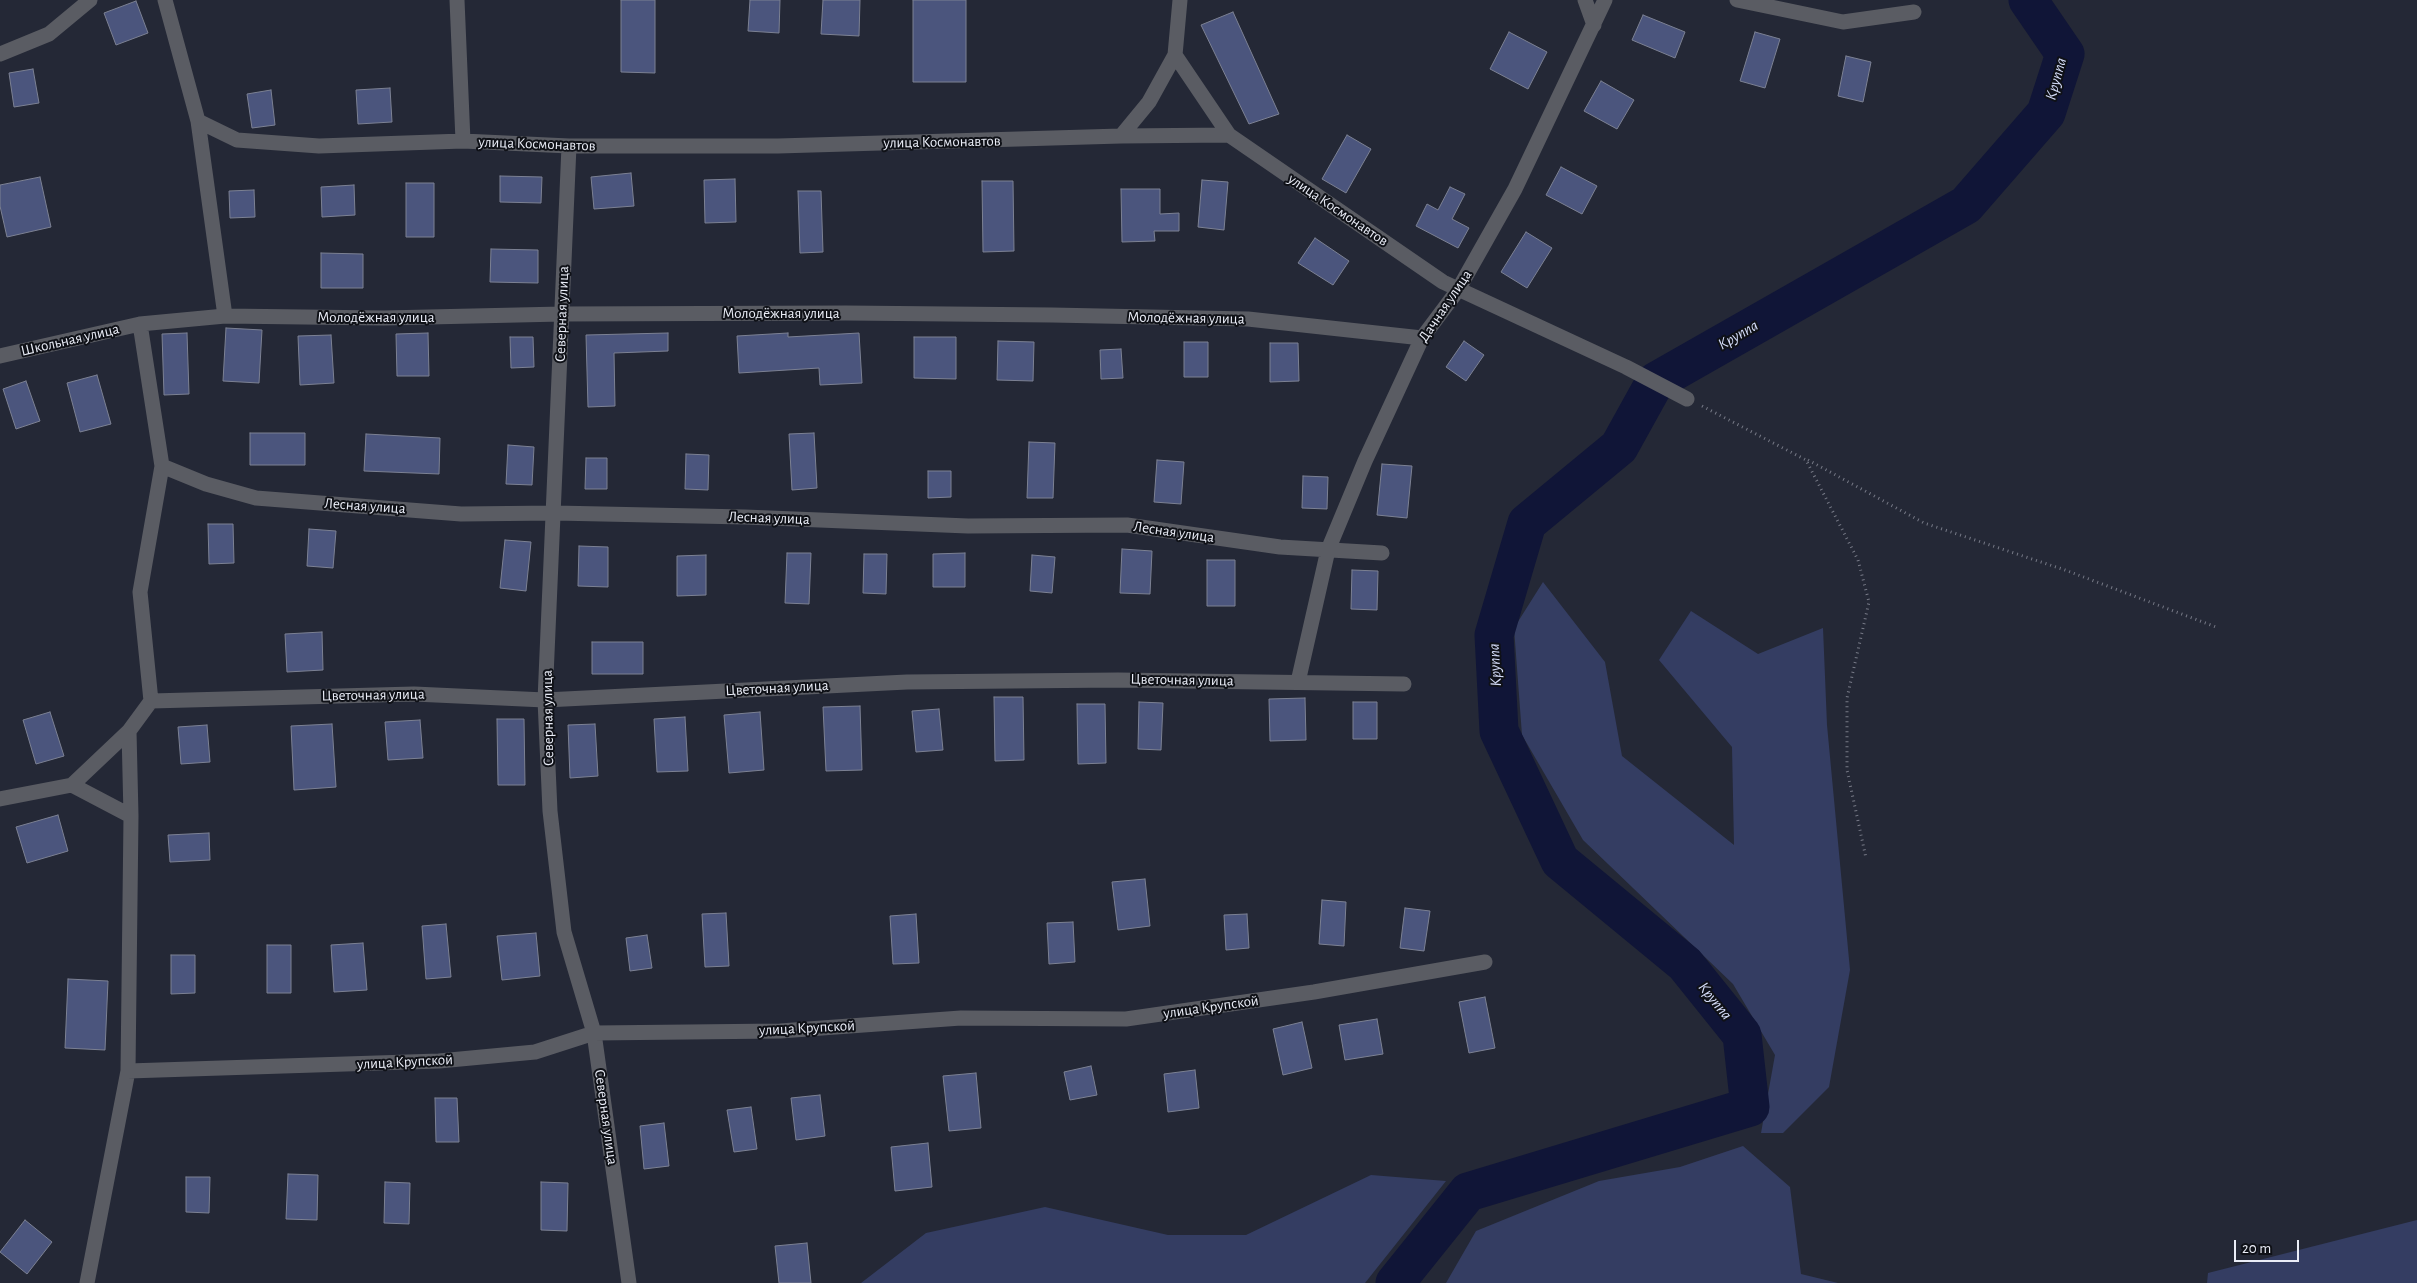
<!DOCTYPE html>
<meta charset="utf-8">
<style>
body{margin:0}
#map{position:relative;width:2417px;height:1283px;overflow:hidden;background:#242836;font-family:"Alegreya Sans",sans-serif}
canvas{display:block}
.scale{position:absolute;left:2234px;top:1240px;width:65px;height:22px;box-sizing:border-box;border:2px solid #eaedf7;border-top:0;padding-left:6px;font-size:15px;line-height:18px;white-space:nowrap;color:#eaedf7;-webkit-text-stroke:4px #0f1117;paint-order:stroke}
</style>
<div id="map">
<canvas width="2417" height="1283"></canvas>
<div class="scale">20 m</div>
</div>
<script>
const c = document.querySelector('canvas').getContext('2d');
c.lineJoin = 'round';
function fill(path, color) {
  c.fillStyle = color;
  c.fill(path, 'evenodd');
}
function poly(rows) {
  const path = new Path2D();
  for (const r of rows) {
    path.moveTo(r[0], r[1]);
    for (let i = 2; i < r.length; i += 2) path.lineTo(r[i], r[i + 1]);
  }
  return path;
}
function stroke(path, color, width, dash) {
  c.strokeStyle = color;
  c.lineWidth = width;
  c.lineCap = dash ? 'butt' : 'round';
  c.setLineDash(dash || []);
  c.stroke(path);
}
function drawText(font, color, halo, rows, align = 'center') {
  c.font = font + ' "Alegreya Sans",sans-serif';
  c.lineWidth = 4;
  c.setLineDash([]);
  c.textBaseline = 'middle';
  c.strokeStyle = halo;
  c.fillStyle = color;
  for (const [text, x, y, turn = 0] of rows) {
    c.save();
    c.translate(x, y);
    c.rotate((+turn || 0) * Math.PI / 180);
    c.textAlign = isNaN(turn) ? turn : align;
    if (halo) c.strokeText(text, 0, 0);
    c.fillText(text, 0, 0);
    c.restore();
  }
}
const green = poly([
 [1543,582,1605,662,1622,756,1734,845,1732,747,1659,660,1691,611,1758,654,1823,628,1827,725,1850,970,1829,1087,1783,1133,1761,1133,1775,1055,1733,984,1583,840,1522,735,1514,628],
 [1743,1146,1790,1187,1801,1274,1838,1283,1446,1283,1476,1231,1599,1181,1680,1167],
 [1371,1175,1446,1181,1365,1283,861,1283,926,1233,1045,1207,1168,1235,1246,1235],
 [2417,1220,2417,1283,2207,1283,2208,1273]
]);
const river = poly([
 [1395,1283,1468,1192,1750,1107,1742,1035,1685,964,1560,861,1499,731,1494,635,1527,523,1619,447,1655,382,1966,205,2046,113,2065,54,2028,0]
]);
const building = poly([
 [621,0,655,0,655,73,621,72,621,0],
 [750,0,780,0,779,33,748,31,750,0],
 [823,0,860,0,859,36,821,34,823,0],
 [913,0,966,0,966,82,913,82,913,0],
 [136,1,148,33,116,45,104,13,136,1],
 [1233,12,1279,114,1249,124,1201,25,1233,12],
 [1643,15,1685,32,1675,58,1632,40,1643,15],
 [1509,32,1547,52,1528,89,1490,69,1509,32],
 [1755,32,1780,39,1765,88,1740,81,1755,32],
 [1846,56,1871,62,1863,102,1838,96,1846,56],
 [33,69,39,103,14,107,9,73,33,69],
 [1601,81,1634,100,1617,129,1584,111,1601,81],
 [390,88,392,122,358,124,356,90,390,88],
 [271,90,275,125,252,128,247,94,271,90],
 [1347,135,1371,149,1346,193,1322,179,1347,135],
 [1561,167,1597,186,1582,214,1546,195,1561,167],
 [631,173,634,206,594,209,591,177,631,173],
 [500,176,542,177,541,203,500,202,500,176],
 [40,177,51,227,7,237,0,206,0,185,40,177],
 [735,179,736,222,705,223,704,180,735,179],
 [1202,180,1228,182,1224,230,1198,227,1202,180],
 [982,181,1013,181,1014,251,983,252,982,181],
 [406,183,434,183,434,237,406,237,406,183],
 [354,185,355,215,322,217,321,187,354,185],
 [1450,187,1465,194,1452,219,1469,228,1458,248,1416,226,1427,204,1438,210,1450,187],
 [1121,189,1160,189,1160,214,1179,213,1179,231,1154,231,1155,241,1122,242,1121,189],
 [254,190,255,217,230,218,229,191,254,190],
 [798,191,821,191,823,252,800,253,798,191],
 [1526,232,1552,248,1527,288,1501,272,1526,232],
 [1315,238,1349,261,1333,285,1298,263,1315,238],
 [491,249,538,250,538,283,490,282,491,249],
 [321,253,363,254,363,288,321,288,321,253],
 [226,328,262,330,259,383,223,381,226,328],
 [187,333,189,394,164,395,162,334,187,333],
 [428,333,429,376,397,376,396,334,428,333],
 [668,333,668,351,614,353,615,406,588,407,586,335,668,333],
 [788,333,788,337,859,333,862,383,820,385,819,368,739,373,737,336,788,333],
 [331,335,334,383,300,385,298,336,331,335],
 [510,337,533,337,534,367,511,368,510,337],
 [914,337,956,337,956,379,914,378,914,337],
 [998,341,1034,342,1033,381,997,380,998,341],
 [1464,341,1484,355,1466,381,1446,367,1464,341],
 [1184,342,1208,342,1208,377,1184,377,1184,342],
 [1270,343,1298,343,1299,381,1270,382,1270,343],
 [1121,349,1123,378,1101,379,1100,350,1121,349],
 [97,375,111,424,80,432,67,383,97,375],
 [26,381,40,421,16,429,3,389,26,381],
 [250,433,305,433,305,465,250,465,250,433],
 [814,433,817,488,792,490,789,434,814,433],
 [366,434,440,438,439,474,364,471,366,434],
 [1029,442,1055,443,1053,498,1027,498,1029,442],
 [508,445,534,447,532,485,506,484,508,445],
 [686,454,709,455,708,490,685,489,686,454],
 [586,458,607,458,607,489,585,489,586,458],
 [1157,460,1184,462,1181,504,1154,502,1157,460],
 [1382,464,1412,466,1407,518,1377,515,1382,464],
 [928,471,951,471,951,497,928,498,928,471],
 [1303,476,1328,477,1327,509,1302,508,1303,476],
 [208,524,233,524,234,563,209,564,208,524],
 [309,529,336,531,333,568,307,566,309,529],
 [505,540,531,542,526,591,500,588,505,540],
 [579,546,608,547,608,587,578,586,579,546],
 [1122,549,1152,551,1150,594,1120,593,1122,549],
 [787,553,811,553,809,604,785,603,787,553],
 [965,553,965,587,933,587,933,554,965,553],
 [864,554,887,554,886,594,863,593,864,554],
 [706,555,706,595,677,596,677,556,706,555],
 [1032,555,1055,557,1052,593,1030,591,1032,555],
 [1207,560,1235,560,1235,606,1207,606,1207,560],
 [1352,570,1378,571,1377,610,1351,609,1352,570],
 [322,632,323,670,287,672,285,634,322,632],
 [592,642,643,642,643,674,592,674,592,642],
 [994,697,1023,697,1024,760,995,761,994,697],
 [1305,698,1306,740,1270,741,1269,699,1305,698],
 [1139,702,1163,703,1161,750,1138,749,1139,702],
 [1353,702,1377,702,1377,739,1353,739,1353,702],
 [1077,704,1105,704,1106,763,1078,764,1077,704],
 [860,706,862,770,826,771,823,707,860,706],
 [939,709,943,750,916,752,912,711,939,709],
 [50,712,64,756,36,764,23,720,50,712],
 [760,712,764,770,729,773,724,715,760,712],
 [685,717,688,771,657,772,654,719,685,717],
 [497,719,524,719,525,785,498,785,497,719],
 [420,720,423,758,388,760,385,722,420,720],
 [332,724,336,787,294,790,291,726,332,724],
 [595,724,598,776,570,778,568,725,595,724],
 [207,725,210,762,181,764,178,727,207,725],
 [58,815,68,851,27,863,16,827,58,815],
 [209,833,210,860,170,862,168,835,209,833],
 [1145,879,1150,926,1118,930,1112,882,1145,879],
 [1322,900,1346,902,1344,946,1319,944,1322,900],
 [1405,908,1430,911,1424,951,1400,948,1405,908],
 [726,913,729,966,705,967,702,914,726,913],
 [916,914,919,963,893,964,890,916,916,914],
 [1247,914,1249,948,1226,950,1224,915,1247,914],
 [1073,922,1075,962,1049,964,1047,923,1073,922],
 [446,924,451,977,426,979,422,926,446,924],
 [536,933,540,976,502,980,497,936,536,933],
 [647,935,652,968,630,971,626,938,647,935],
 [363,943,367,990,334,992,331,945,363,943],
 [267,945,291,945,291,993,267,993,267,945],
 [171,955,195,955,195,993,171,994,171,955],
 [68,979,108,981,105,1050,65,1048,68,979],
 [1485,997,1495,1048,1469,1053,1459,1002,1485,997],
 [1377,1019,1383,1054,1345,1060,1339,1025,1377,1019],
 [1302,1022,1312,1068,1283,1075,1273,1029,1302,1022],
 [1091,1066,1097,1095,1070,1100,1064,1072,1091,1066],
 [1195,1070,1199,1108,1168,1112,1164,1074,1195,1070],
 [976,1073,981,1128,949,1131,943,1076,976,1073],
 [820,1095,825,1136,796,1140,791,1098,820,1095],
 [435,1098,457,1098,459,1142,436,1142,435,1098],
 [751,1107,757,1149,734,1152,727,1110,751,1107],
 [664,1123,669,1166,644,1169,640,1126,664,1123],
 [928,1143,932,1187,895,1191,891,1147,928,1143],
 [288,1174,318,1175,317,1220,286,1219,288,1174],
 [186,1177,210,1177,209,1213,186,1212,186,1177],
 [385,1182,410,1183,409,1224,384,1223,385,1182],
 [541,1182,568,1183,567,1231,541,1230,541,1182],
 [25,1220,52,1242,27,1274,0,1252,25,1220],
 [807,1243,811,1283,779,1283,775,1246,807,1243]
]);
const path = poly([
 [1702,406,1806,460,1858,560,1869,602,1847,698,1847,770,1866,858],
 [1808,460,1924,523,2065,570,2216,627]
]);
const minor = poly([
 [165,0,198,121,225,316],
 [457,0,463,141],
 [1585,0,1594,25],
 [1737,0,1843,22,1914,12],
 [0,54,49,34,90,0],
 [1175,55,1229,135],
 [198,121,237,140,319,146,463,141,569,146,778,146,1121,136,1229,135,1443,282,1626,367,1687,399],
 [1121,136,1149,102,1175,55,1180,0],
 [569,146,545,700,550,811,564,932,594,1033,629,1283],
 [0,356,140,324,225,316,384,318,562,314,846,313,1052,315,1248,319,1422,338],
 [162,466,206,484,256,498,461,514,555,513,745,517,968,526,1127,525,1280,547,1382,553],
 [1298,682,1328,550,1365,461,1422,338,1458,290,1515,189,1605,0],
 [151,701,414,694,545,700,907,682,1118,680,1404,684],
 [72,785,129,731],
 [0,799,72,785,131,816],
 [128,1071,439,1061,535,1052,594,1033,780,1031,961,1018,1126,1019,1314,992,1485,962],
 [87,1283,128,1071,131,816,129,731,151,701,140,592,162,466,140,324]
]);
const streetNames = [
 ["улица Космонавтов",942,142,-1],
 ["улица Космонавтов",537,144,2],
 ["улица Космонавтов",1338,210,34],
 ["Дачная улица",1445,306,-56],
 ["Молодёжная улица",781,313],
 ["Северная улица",562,314,-88],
 ["Молодёжная улица",376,317],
 ["Молодёжная улица",1186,318,1],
 ["Школьная улица",70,340,-13],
 ["Лесная улица",365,506,4],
 ["Лесная улица",769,518,2],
 ["Лесная улица",1174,532,8],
 ["Цветочная улица",1182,680,1],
 ["Цветочная улица",777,688,-3],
 ["Цветочная улица",373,695,-1],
 ["Северная улица",548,718,-91],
 ["улица Крупской",1211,1007,-8],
 ["улица Крупской",807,1028,-3],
 ["улица Крупской",405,1062,-3],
 ["Северная улица",606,1117,82]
];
const waterNames = [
 ["Круппа",2056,79,-75],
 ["Круппа",1738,335,-30],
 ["Круппа",1495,665,-93],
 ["Круппа",1715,1001,51]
];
fill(green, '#343d62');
stroke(river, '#101537', 39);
fill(building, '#4b557d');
stroke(building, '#7c8193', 1);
stroke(path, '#777a87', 3, [1, 4]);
stroke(minor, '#5a5c63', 15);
drawText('15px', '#eaedf7', '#0f1117', streetNames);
drawText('italic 16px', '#d4dcf8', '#0f1117', waterNames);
</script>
